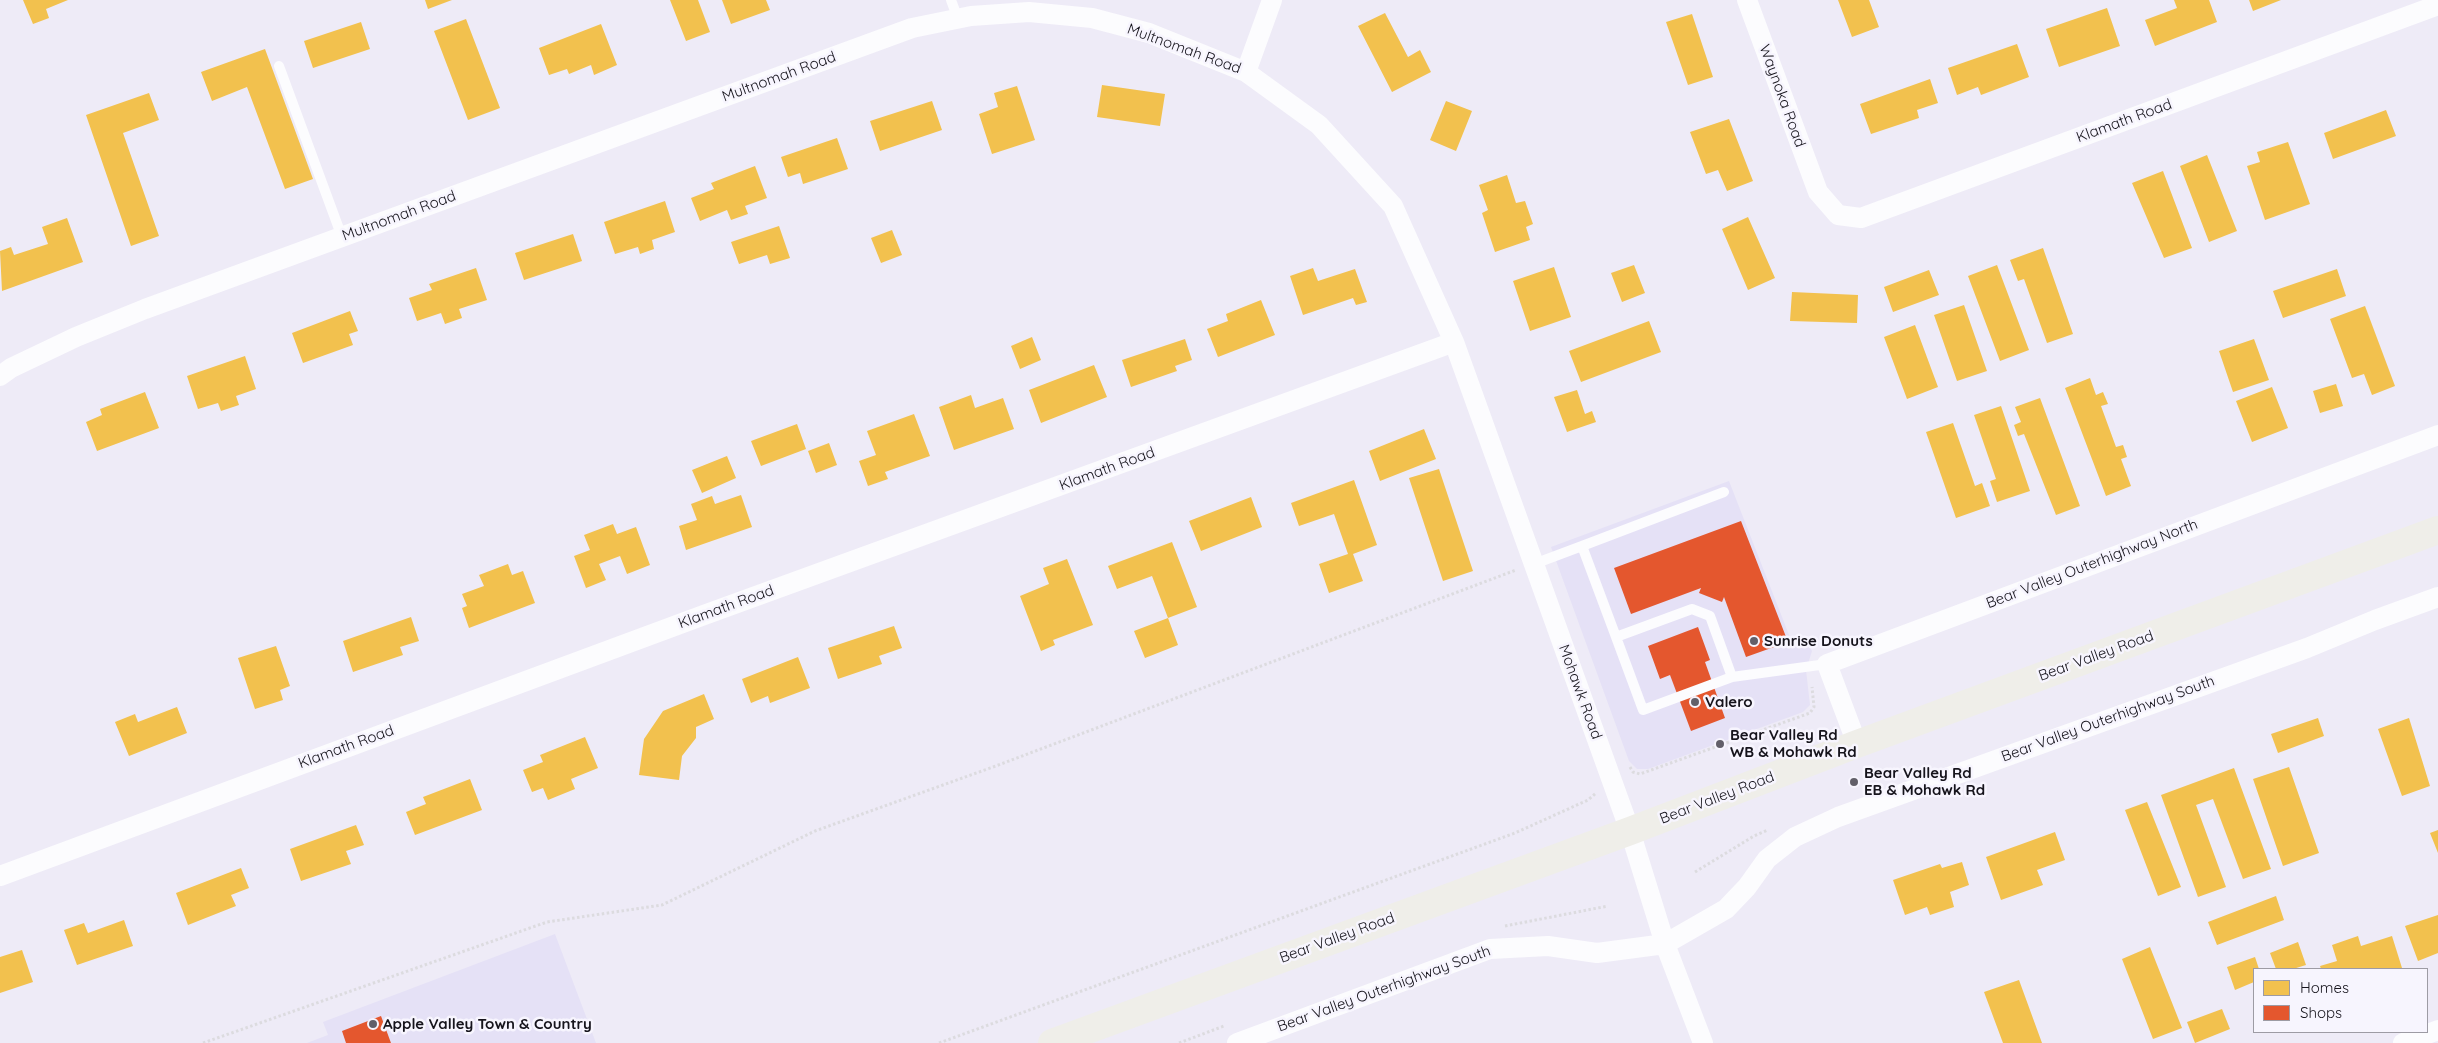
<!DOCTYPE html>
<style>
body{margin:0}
#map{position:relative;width:2438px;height:1043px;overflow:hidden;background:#eeebf7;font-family:Quicksand,sans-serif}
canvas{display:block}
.legend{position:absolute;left:2253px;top:968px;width:175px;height:65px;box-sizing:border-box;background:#f7f5fe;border:1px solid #9d9ba4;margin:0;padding:6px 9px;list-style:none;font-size:15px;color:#16141c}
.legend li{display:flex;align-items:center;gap:10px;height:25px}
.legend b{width:25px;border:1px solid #9d9ba4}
</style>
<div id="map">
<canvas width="2438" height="1043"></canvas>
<ul class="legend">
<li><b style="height:14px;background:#f2c14e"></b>Homes</li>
<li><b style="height:14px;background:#e4572e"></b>Shops</li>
</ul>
</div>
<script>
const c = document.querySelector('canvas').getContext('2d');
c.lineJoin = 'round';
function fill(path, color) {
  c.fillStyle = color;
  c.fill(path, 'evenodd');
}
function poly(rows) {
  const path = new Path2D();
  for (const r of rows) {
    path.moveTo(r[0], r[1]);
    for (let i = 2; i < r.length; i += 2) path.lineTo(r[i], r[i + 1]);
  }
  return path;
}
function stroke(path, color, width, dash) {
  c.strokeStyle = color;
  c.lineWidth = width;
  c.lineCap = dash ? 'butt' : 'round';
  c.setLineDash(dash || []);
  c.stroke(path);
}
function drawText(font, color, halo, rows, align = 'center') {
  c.font = font + ' Quicksand,sans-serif';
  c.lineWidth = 5;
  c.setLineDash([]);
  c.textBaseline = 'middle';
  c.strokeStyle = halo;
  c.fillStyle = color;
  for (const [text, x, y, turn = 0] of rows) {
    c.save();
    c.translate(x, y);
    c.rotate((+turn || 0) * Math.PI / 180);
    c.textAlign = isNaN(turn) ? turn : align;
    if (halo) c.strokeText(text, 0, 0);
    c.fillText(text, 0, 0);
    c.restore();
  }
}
const built = poly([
 [1729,481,1791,640,1802,636,1812,651,1806,670,1810,705,1803,712,1648,769,1637,769,1629,761,1551,547],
 [555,934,596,1043,307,1043,328,1035,323,1022]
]);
const homes = poly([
 [23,0,68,0,46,9,49,18,33,24],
 [425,0,452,0,428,9],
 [670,0,698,0,710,32,686,41],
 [722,0,766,0,770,10,731,24],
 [1838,0,1869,0,1879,27,1852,37],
 [2174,0,2209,0,2217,22,2155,46,2145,20,2177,8],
 [2249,0,2281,0,2253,11],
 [2107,8,2120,46,2059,67,2046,29],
 [1385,13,1408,57,1420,50,1431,72,1392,92,1358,26],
 [1692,14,1713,77,1688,85,1666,22],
 [466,19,500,108,468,120,434,31],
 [361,22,370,49,313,68,304,41],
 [601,24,617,65,594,75,591,65,569,74,567,69,549,75,539,48],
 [2017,44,2029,77,1981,95,1978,87,1957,95,1948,68],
 [265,49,313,179,285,189,247,87,212,101,201,72],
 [1930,79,1938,103,1917,110,1919,118,1871,134,1860,104],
 [1102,85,1165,94,1160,126,1097,117],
 [1017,86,1035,140,992,154,979,114,998,107,994,93],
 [149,93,159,120,123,133,159,236,131,246,86,115],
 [932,101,942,130,880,151,870,121],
 [1446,101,1472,111,1456,151,1430,140],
 [2386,110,2396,136,2333,159,2324,133],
 [1729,119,1753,181,1727,191,1718,170,1706,174,1690,132],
 [837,138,848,169,803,184,800,173,788,177,781,157],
 [2288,142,2310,204,2265,220,2247,166,2260,162,2257,152],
 [2207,155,2237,231,2209,242,2180,166],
 [755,166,767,198,745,206,748,214,731,220,727,210,700,221,691,198,714,189,711,183],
 [2163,171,2192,248,2164,258,2132,183],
 [1507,175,1516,203,1525,201,1533,224,1526,227,1530,240,1495,252,1482,213,1488,210,1479,185],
 [665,201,675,232,652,240,654,249,640,254,638,247,615,254,604,222],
 [1748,217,1775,278,1748,290,1722,229],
 [67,218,83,262,2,291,0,251,11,247,14,255,48,244,42,227],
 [779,226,790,258,770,264,767,255,739,264,731,242],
 [892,230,902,255,881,263,871,238],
 [573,234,582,261,524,280,515,253],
 [2043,248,2073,334,2047,343,2024,279,2018,281,2010,260],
 [1634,265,1645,293,1622,302,1611,273],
 [1997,265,2029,350,2000,361,1968,276],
 [1554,267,1571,317,1530,331,1513,281],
 [476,268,487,300,459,309,462,318,445,324,441,313,417,321,409,298,432,290,429,284],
 [1313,268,1318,281,1355,269,1367,302,1356,305,1353,298,1303,315,1290,276],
 [2337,269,2346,296,2283,318,2273,291],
 [1929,270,1939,295,1893,312,1884,287],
 [1792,292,1858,295,1857,323,1790,321],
 [1261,300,1275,335,1218,357,1207,329,1228,321,1226,314],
 [1964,305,1987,371,1957,381,1934,315],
 [2365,306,2395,386,2372,395,2364,374,2352,378,2330,319],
 [350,311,358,331,349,334,353,345,303,363,292,333],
 [1649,321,1661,352,1581,382,1569,351],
 [1915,325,1938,387,1907,399,1884,337],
 [1032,337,1041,360,1020,369,1011,346],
 [1185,339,1192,360,1175,366,1177,371,1131,387,1122,360],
 [2254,339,2269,380,2233,392,2219,351],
 [245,356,256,389,236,396,239,405,221,411,218,403,198,409,187,376],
 [1094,365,1107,397,1041,423,1029,390],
 [2090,378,2096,395,2103,392,2108,404,2101,406,2116,447,2123,445,2127,457,2121,459,2131,486,2106,496,2065,388],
 [2336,384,2343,406,2320,413,2313,391],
 [2272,387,2288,428,2252,442,2236,401],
 [1577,390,1585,414,1592,411,1596,422,1567,432,1554,397],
 [145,392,159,428,97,451,86,422,102,415,100,409],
 [971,395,975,408,1003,398,1014,429,954,450,939,407],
 [2040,398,2080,506,2056,515,2024,434,2018,436,2014,425,2021,422,2015,407],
 [2001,406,2030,491,1997,502,1990,481,1996,479,1974,415],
 [914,414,930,456,885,472,888,479,868,486,859,461,876,455,867,431],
 [1953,423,1975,486,1982,483,1990,506,1956,518,1926,432],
 [797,424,806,449,761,466,751,441],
 [1424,429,1436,459,1380,481,1369,451],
 [829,443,837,465,816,473,808,451],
 [727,456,736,478,702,493,692,470],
 [1439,469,1473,571,1443,581,1409,478],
 [1354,480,1377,545,1353,554,1363,581,1329,593,1319,564,1348,554,1334,514,1299,526,1291,503],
 [741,495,752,527,686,550,679,526,697,520,691,504,712,496,715,504],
 [1251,497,1262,527,1201,551,1189,521],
 [613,524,617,534,636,527,650,565,627,574,620,556,599,564,606,580,586,588,574,556,590,550,584,535],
 [1172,542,1197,607,1168,618,1152,576,1117,589,1108,566],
 [1067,559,1093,625,1053,640,1055,645,1041,651,1020,596,1049,584,1043,568],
 [508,564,512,575,523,571,535,603,469,628,462,608,467,606,462,594,484,586,479,575],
 [411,617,419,641,400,647,403,655,353,672,343,641],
 [1168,618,1178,645,1145,658,1134,631],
 [894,626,902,648,879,656,882,664,838,679,828,648],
 [276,646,290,686,280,690,283,700,255,709,238,658],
 [798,657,810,688,770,703,768,696,751,703,742,679],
 [704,694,714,719,696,727,696,738,682,756,679,780,639,775,644,739,663,711],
 [177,707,187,733,129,756,115,722,135,714,138,722],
 [2318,718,2324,736,2278,753,2271,734],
 [2409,718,2430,786,2402,796,2378,729],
 [585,737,598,768,571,779,575,789,548,800,543,788,532,792,523,770,543,762,540,755],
 [2289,767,2319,853,2283,866,2253,779],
 [2234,768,2271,869,2243,879,2213,799,2196,805,2226,887,2198,897,2161,795],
 [470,779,482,810,415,835,406,812,426,804,423,797],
 [2147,802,2181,887,2158,896,2125,810],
 [356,825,364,845,346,851,351,864,301,881,290,849],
 [2438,830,2438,853,2430,833],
 [2055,832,2065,860,2037,870,2043,885,2001,900,1986,857],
 [1962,862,1969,885,1950,892,1954,907,1930,915,1927,907,1905,915,1893,880,1940,864,1942,868],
 [241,868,249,888,231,895,236,906,188,925,176,893],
 [2276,896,2284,920,2217,945,2208,922],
 [2438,915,2438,953,2418,961,2405,926],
 [124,920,133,946,77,965,64,930,84,923,88,933],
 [2358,936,2361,946,2392,936,2402,968,2321,969,2320,966,2337,961,2332,945],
 [2298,942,2306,965,2293,969,2276,969,2270,953],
 [2150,947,2182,1028,2153,1039,2122,959],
 [22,950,33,982,0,993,0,957],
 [2255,957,2259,969,2254,969,2254,982,2235,990,2227,967],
 [2019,980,2042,1043,2003,1043,1984,992],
 [2222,1009,2230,1029,2195,1043,2187,1022]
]);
const shops = poly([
 [1741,521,1788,642,1746,657,1724,597,1722,602,1699,593,1701,588,1631,614,1614,568],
 [1698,627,1710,660,1705,662,1725,718,1691,731,1670,675,1660,679,1648,646],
 [381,1016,391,1043,346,1043,342,1031]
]);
const path = poly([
 [1630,767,1633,772,1640,774,1810,713,1814,707,1812,687],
 [1695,872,1754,836,1768,830],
 [1505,926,1608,906],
 [203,1043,547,922,662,905,815,831,993,767,1516,570],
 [939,1043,1515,833,1588,800,1596,793],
 [1179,1043,1224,1026]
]);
const service = poly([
 [951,0,958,19],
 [279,66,342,237],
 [1582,546,1724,492],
 [1534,564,1582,546,1616,637,1692,609,1710,616,1732,677,1827,664],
 [1616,637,1643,710,1732,677]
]);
const minor = poly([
 [1747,0,1818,192,1838,215,1861,218,2438,5],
 [1246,72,1272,0],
 [0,376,11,368,76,337,145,309,912,28,971,16,1029,12,1092,18,1149,33,1246,72,1319,125,1393,206,1454,342,1630,831,1665,944,1703,1043],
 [1857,744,1827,664,2438,435],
 [0,876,704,615,1454,342],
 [1237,1043,1490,949,1548,946,1597,953,1665,944,1726,909,1747,887,1767,859,1795,837,1838,817,2307,648,2375,620,2438,597],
 [2403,1043,2438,1030]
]);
const primary = poly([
 [1052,1043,1630,831,1857,744,2438,530]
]);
const markers = [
 [1754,641,5,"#625f69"],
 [1695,702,5,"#625f69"],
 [1720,744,5,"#625f69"],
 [1854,782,5,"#625f69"],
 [373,1024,5,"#625f69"]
];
const streetNames = [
 ["Multnomah Road",1184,49,20],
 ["Multnomah Road",779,77,-20],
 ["Waynoka Road",1782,96,70],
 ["Klamath Road",2124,121,-20],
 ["Multnomah Road",399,216,-20],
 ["Klamath Road",1107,469,-20],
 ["Bear Valley Outerhighway North",2092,564,-21],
 ["Klamath Road",726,607,-20],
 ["Bear Valley Road",2096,656,-20],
 ["Mohawk Road",1580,692,70],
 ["Bear Valley Outerhighway South",2108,719,-20],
 ["Klamath Road",346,747,-20],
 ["Bear Valley Road",1717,798,-21],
 ["Bear Valley Road",1337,938,-20],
 ["Bear Valley Outerhighway South",1384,989,-20]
];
const poiNames = [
 ["Sunrise Donuts",1764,641],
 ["Valero",1705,702],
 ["Bear Valley Rd",1730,735],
 ["WB & Mohawk Rd",1730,752],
 ["Bear Valley Rd",1864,773],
 ["EB & Mohawk Rd",1864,790],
 ["Apple Valley Town & Country",383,1024]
];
fill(built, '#e5e1f6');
fill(homes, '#f2c14e');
fill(shops, '#e4572e');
stroke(path, '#dcdbdf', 3, [2.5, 2.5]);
stroke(service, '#fcfcfe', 10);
stroke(minor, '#fcfcfe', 20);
stroke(primary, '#efeee9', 28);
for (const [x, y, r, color] of markers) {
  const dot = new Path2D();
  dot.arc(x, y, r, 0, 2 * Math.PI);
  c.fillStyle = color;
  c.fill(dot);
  stroke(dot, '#f7f5fe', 2);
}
drawText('15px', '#16141c', '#f7f5fe', streetNames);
drawText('bold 15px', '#16141c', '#f7f5fe', poiNames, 'left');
</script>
